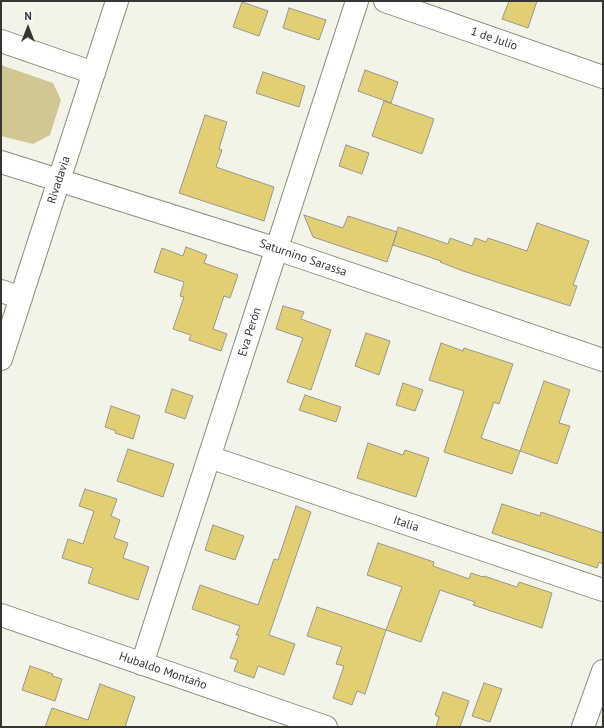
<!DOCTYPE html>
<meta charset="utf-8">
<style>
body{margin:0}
#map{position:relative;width:604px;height:728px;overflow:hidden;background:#f4f3e7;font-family:"PT Sans",sans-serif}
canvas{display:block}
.frame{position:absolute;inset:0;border:2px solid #373632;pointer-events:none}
.north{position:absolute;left:8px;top:8px;width:40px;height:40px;-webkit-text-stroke:3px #fff;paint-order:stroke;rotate:0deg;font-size:11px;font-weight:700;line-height:16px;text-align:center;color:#373632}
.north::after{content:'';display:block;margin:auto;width:14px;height:18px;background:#373632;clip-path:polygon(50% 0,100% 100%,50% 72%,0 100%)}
</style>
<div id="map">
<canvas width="604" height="728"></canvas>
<div class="frame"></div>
<div class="north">N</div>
</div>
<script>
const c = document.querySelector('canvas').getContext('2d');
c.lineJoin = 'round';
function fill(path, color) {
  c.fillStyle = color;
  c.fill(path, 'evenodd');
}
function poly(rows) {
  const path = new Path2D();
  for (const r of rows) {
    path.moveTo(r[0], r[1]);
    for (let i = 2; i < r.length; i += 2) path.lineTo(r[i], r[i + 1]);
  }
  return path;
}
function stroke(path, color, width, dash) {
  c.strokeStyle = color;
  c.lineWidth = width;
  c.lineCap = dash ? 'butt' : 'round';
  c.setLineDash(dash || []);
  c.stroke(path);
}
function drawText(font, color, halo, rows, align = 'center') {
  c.font = font + ' "PT Sans",sans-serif';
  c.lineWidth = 3.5;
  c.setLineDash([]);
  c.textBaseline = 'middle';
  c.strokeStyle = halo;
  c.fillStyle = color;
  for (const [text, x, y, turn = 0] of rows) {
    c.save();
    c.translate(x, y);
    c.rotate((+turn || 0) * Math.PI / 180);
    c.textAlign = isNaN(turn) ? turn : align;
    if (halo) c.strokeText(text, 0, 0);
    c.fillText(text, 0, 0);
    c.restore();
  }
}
const green = poly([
 [1,65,53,83,61,100,50,135,33,144,1,136]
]);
const building = poly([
 [509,1,537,1,528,28,502,19,509,1],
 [242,2,268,11,259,36,233,27,242,2],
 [289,8,326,20,319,40,283,28,289,8],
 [365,70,398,82,391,103,358,91,365,70],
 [263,72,305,86,299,107,256,93,263,72],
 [384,101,434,119,422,154,372,136,384,101],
 [205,115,227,122,219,149,222,150,216,167,274,187,264,221,179,193,205,115],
 [346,145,369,153,362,174,339,166,346,145],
 [304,215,343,228,348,216,397,232,387,262,313,237,304,215],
 [537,223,589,241,573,285,577,286,570,306,463,271,440,262,441,261,393,245,398,227,448,244,450,238,472,246,475,238,486,242,488,238,527,251,537,223],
 [186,247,207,255,204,263,238,275,230,298,224,296,213,329,227,334,221,351,189,340,191,335,173,329,184,297,180,296,184,282,154,272,162,248,183,256,186,247],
 [283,306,304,312,301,319,331,330,311,390,287,382,303,338,276,329,283,306],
 [366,333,390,341,379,375,355,366,366,333],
 [441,343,463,351,464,348,513,364,499,404,494,402,481,438,520,451,512,474,444,452,464,391,429,380,441,343],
 [544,381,570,390,559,423,570,426,557,464,520,451,544,381],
 [403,383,423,390,415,411,396,405,403,383],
 [172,389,193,396,185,419,165,412,172,389],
 [305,395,341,407,336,422,299,410,305,395],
 [111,406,140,416,133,439,115,433,116,431,105,427,111,406],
 [368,443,403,455,405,450,429,458,416,497,357,478,368,443],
 [128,449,174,464,163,497,117,481,128,449],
 [85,489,117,499,111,516,120,520,114,538,128,543,123,558,149,567,138,600,88,583,93,568,62,558,68,539,83,544,94,511,79,506,85,489],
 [502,504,540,516,541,512,603,533,603,564,599,562,597,568,492,533,502,504],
 [296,506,311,512,269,635,295,644,284,675,258,666,254,678,234,671,238,660,230,658,239,635,236,635,240,626,192,609,200,585,258,605,274,559,278,560,296,506],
 [213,525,244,536,235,560,205,550,213,525],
 [378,543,434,562,433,566,469,579,471,573,483,577,484,576,517,587,519,582,552,593,542,628,473,605,475,602,440,590,421,642,386,630,402,587,367,575,378,543],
 [317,607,386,630,365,694,357,691,352,705,333,698,344,666,336,664,342,647,307,636,317,607],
 [30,666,53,674,52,676,62,679,55,701,22,690,30,666],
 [484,683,502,689,490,722,472,716,484,683],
 [100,684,135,697,125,727,45,727,52,708,88,720,100,684],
 [443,692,469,701,460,727,436,727,439,717,435,715,443,692]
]);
const street = poly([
 [385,1,603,77],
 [1,41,94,73],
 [1,162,277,249,603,360],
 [1,291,21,298],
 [1,359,117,1],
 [209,457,603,590],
 [1,615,326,727],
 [142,664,357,1],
 [583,727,603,671]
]);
const streetNames = [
 ["1 de Julio",494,39,19],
 ["Rivadavia",59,180,-72],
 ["Saturnino Sarassa",303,258,19],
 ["Eva Perón",250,332,-72],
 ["Italia",406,524,19],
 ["Hubaldo Montaño",163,671,19]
];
fill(green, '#d1c794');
fill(building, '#e1cf75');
stroke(building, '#99978d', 1);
stroke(street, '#8a897f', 24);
stroke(street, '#fff', 22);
drawText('12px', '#373632', '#fff', streetNames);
</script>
